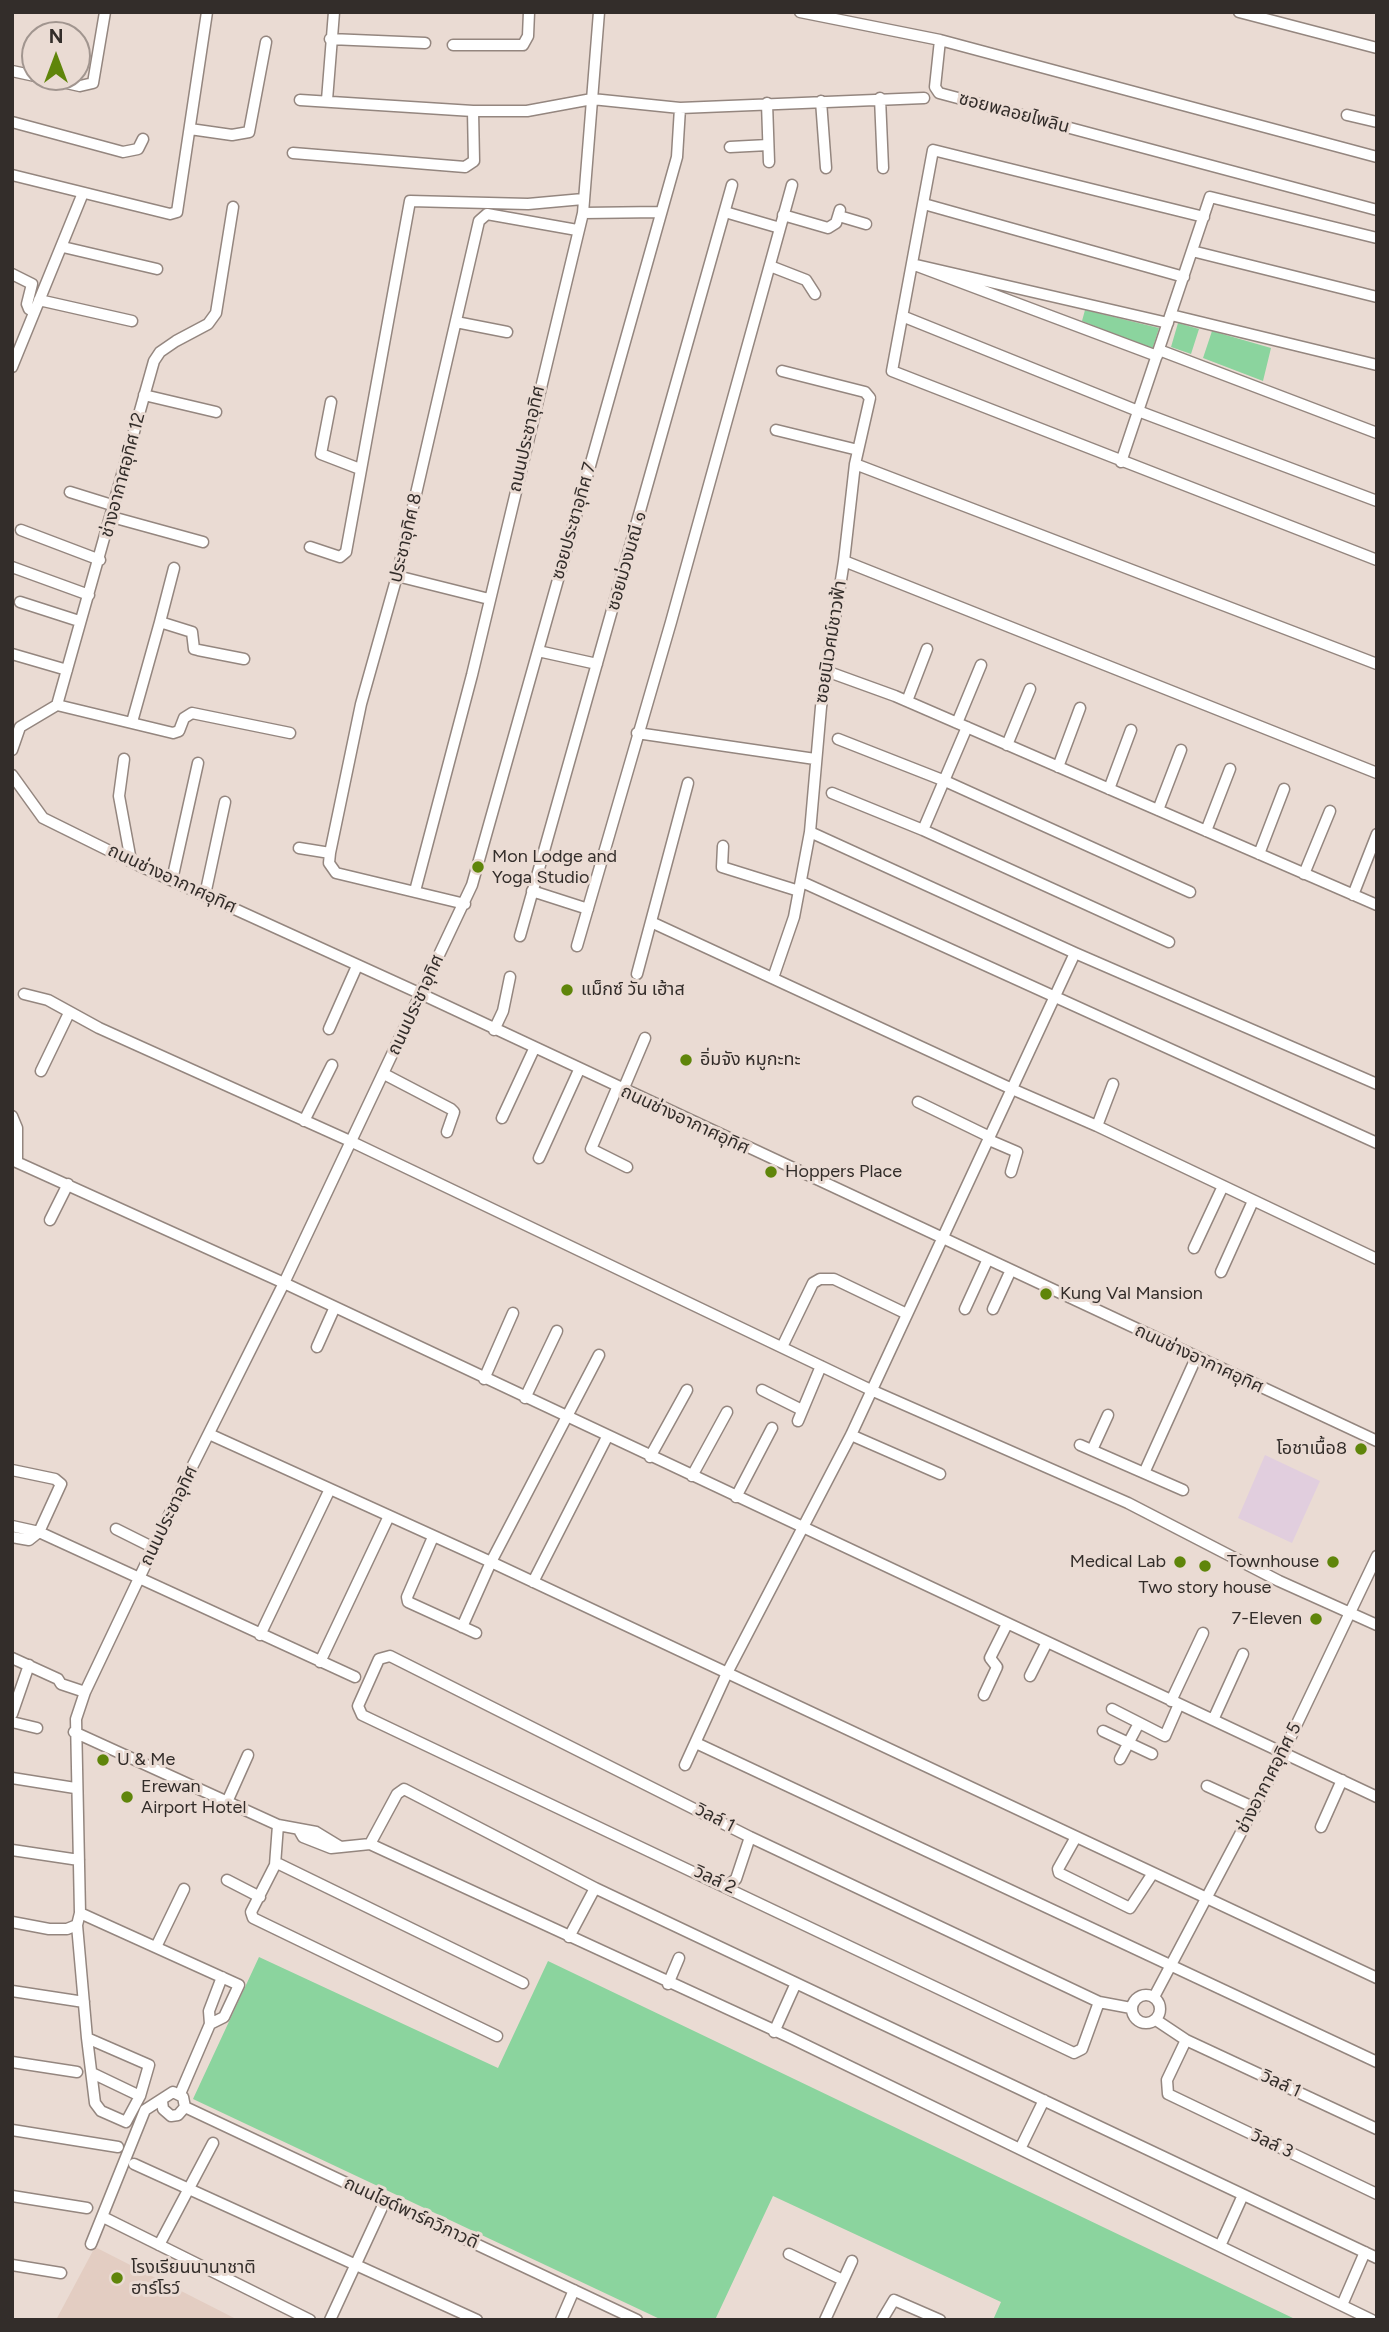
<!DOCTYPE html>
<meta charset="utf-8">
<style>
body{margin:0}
#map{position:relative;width:1389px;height:2332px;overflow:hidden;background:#eadbd3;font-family:Figtree,sans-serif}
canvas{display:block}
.frame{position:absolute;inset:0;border:14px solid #332d2a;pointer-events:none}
.north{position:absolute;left:21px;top:21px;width:70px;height:70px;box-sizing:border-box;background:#eadbd3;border:2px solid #a1958f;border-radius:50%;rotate:0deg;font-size:19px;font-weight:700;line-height:28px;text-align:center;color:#332d2a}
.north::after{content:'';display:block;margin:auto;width:24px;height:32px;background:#5f850a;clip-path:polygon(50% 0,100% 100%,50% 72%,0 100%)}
</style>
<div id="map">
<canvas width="1389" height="2332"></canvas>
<div class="frame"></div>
<div class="north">N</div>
</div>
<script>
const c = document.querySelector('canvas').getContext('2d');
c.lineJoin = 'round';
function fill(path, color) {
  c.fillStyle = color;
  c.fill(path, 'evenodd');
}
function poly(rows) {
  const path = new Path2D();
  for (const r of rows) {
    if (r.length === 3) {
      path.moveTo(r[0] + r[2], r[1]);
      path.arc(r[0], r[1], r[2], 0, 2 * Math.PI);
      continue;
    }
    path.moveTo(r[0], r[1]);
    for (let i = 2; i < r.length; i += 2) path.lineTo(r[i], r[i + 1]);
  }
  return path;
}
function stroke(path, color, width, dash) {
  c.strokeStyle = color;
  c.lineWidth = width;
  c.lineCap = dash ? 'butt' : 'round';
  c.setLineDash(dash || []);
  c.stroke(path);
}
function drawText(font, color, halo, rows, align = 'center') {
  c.font = font + ' Figtree,"Noto Sans Thai",sans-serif';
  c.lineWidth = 6;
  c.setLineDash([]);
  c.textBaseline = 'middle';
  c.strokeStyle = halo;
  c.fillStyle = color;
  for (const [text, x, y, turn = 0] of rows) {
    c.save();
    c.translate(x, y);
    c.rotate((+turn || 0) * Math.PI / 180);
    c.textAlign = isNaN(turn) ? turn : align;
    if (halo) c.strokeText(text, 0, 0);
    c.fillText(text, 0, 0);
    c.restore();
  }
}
const commercial = poly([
 [1265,1455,1320,1481,1292,1543,1238,1518]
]);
const built = poly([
 [95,2247,238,2320,56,2320]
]);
const green = poly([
 [1085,310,1159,328,1152,350,1082,321],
 [1178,323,1199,329,1191,354,1171,347],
 [1212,331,1271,348,1263,381,1203,358],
 [259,1957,498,2068,548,1961,1297,2320,993,2320,1001,2302,773,2196,715,2320,662,2320,193,2099]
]);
const minor = poly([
 [800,12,940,40,1377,157],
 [1239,12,1377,48],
 [330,39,425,43],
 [940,40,935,87,939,93,1377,210],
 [453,45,523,45,528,36,529,12],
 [12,71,35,76],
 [40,77,80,86,93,83,105,12],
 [880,98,883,168],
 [300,100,473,111,527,111,592,99,680,108,924,98],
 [327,100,334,12],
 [821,101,826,168],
 [767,103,769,162],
 [1347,115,1377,122],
 [12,122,123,152,138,149,143,139],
 [190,129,232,135,249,132,266,42],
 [730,147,768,145],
 [293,153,465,167,474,161,473,111],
 [12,175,170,214,177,212,207,12],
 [924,204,1184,277],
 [725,212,780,228],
 [583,213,660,212],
 [783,215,828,228,836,223,840,210],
 [839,216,866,224],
 [1204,217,933,150,892,371,1377,560],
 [63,247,157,269],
 [1192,251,1377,297],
 [770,266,806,280,815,294],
 [12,274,32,284,27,304,29,309,34,312],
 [39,300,132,321],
 [1171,315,1377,365],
 [902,316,1138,411,1377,501],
 [456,322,507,332],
 [1159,350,1377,433],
 [1157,356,912,264,1168,323],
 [12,367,83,193],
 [144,395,216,412],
 [331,402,321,454,360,469],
 [776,430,858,450],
 [1121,462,1210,197,1377,238],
 [855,464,1377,664],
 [70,492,115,506],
 [112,517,203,542],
 [21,530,100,560],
 [310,547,340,557,346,552,410,201,528,204,583,199],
 [844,561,1377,773],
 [12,567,89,595],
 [397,576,489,599],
 [20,602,79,621],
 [160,622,174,568],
 [538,651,597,664],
 [12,654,67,670],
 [826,671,895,696,1377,905],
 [907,701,927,649],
 [57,705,173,733,179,731,184,718,192,713,290,733],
 [132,722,160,622,192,632,194,649,198,650,244,659],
 [957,723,981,665],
 [637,733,815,759],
 [838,739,945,781,1190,892],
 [1007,745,1030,689],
 [12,750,20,727,57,705,154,361,160,352,176,341,208,324,216,313,233,207],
 [124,759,119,796,131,861],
 [1058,767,1080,708],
 [12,775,43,818,138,865,419,993,1377,1441],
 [1109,789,1131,730],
 [832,793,923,830,1169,942],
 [1158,810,1181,750],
 [923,830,967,727],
 [1206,831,1230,769],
 [810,832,1075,953,1377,1084],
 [723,846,722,867,799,891],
 [299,848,330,853],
 [1259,854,1284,789],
 [1304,874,1330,811],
 [172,880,198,763],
 [802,882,1377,1143],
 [415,891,472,675,583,213,599,12],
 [532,891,588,909],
 [205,895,225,802],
 [1353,895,1377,834],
 [465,904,336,873,329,863,330,853,361,704,397,576,479,221,487,214,577,230],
 [651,922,1012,1089,1097,1126,1377,1259],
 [520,936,732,185],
 [577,946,671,622,792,185],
 [637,974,688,783],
 [773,978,794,917,810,832,821,707,844,561,855,464,870,398,865,392,782,371],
 [24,994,48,1000,99,1028,350,1141,871,1390,1128,1503,1279,1581,1377,1625],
 [329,1029,357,966],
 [494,1030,503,1011,510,977],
 [41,1071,69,1013],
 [384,1074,451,1109,454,1112,447,1132],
 [617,1088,591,1149,627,1167],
 [623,1090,645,1038],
 [918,1102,990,1137],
 [12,1116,17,1128,17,1161],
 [502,1118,534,1049],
 [304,1121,332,1065],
 [1097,1126,1113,1084],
 [989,1140,1017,1152,1011,1172],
 [539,1158,579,1070],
 [12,1160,284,1283,1377,1797],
 [50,1220,68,1184],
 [1194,1248,1223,1186],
 [1221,1272,1253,1201],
 [965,1309,987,1261],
 [993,1309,1010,1272],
 [317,1347,334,1309],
 [782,1347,813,1283,820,1279,834,1279,907,1314],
 [484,1379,513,1313],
 [762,1390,802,1410],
 [525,1398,557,1331],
 [798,1421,821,1366],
 [209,1434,491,1562,1377,1978],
 [851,1435,940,1474],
 [1080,1445,1183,1490],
 [1092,1450,1108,1415],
 [650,1457,687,1390],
 [12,1470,55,1479,61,1484,39,1532,29,1540,12,1537],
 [1144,1473,1196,1358],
 [692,1476,727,1412],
 [736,1497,772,1428],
 [12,1526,39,1532,355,1677],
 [116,1529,154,1548],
 [433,1537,407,1597,408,1602,476,1633],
 [533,1582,607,1437],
 [462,1627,491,1562,599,1355],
 [260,1635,330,1489],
 [12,1658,58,1679,61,1684,85,1692],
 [320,1662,389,1516],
 [1030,1676,1047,1642],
 [984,1695,997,1667,990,1658,1007,1624],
 [1171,1701,1203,1633],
 [1112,1709,1165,1736,1179,1704],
 [12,1714,29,1665],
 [1213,1720,1243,1654],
 [12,1722,37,1728],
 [1103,1731,1152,1754],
 [74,1732,278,1825,316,1832,339,1846],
 [696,1743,1377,2062],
 [1120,1759,1139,1723],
 [685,1765,727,1673,851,1435,1075,953],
 [12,1778,75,1788],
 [1207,1786,1255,1808],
 [227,1802,248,1755],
 [278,1825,275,1865,251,1912,253,1918,497,2036],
 [1321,1827,1342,1780],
 [299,1830,303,1837,331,1848,370,1844,789,2037,1372,2320],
 [1076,1837,1058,1869,1059,1873,1130,1908,1153,1873],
 [370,1844,397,1794,404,1789,595,1888,1377,2258],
 [12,1850,79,1860],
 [275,1865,279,1864,523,1983],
 [227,1880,260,1897],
 [727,1886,736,1879,750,1837],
 [80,1913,239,1985,224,2017,210,2024],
 [12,1922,49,1929,67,1929,77,1925],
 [569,1937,595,1888],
 [156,1947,184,1889],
 [668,1984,679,1958],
 [12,1991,84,2002],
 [1146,2009,14],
 [1154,1997,1283,1753,1377,1556],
 [1099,2002,1082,2049,1074,2053,362,1715,358,1706,379,1659,390,1656,750,1837,1099,2002,1131,2008],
 [1156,2020,1186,2040,1377,2129],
 [774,2032,796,1983],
 [87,2038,149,2065,140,2096,126,2122,101,2111,95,2103,87,2038,77,1925,80,1913,76,1719,85,1692,189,1473,284,1283,472,885,677,157,680,108],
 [1186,2040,1167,2080,1168,2094,1377,2194],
 [12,2062,77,2072],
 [92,2073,140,2096],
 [180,2094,210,2024,209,2011,222,1977],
 [185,2107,637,2320],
 [12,2130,118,2147],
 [1020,2149,1044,2100],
 [134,2164,477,2320],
 [12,2196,87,2208],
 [103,2217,310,2320],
 [91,2244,145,2110,173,2092,183,2097,185,2107,178,2115,171,2116,163,2109,162,2101],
 [159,2245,213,2143],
 [1220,2246,1243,2195],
 [789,2254,843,2280],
 [12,2265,61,2273],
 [1342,2305,1365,2252],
 [330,2320,385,2201],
 [561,2320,574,2290],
 [825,2320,852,2261],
 [882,2320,894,2300,940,2320]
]);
const markers = [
 [478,867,7,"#5f850a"],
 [567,990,7,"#5f850a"],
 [686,1060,7,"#5f850a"],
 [771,1172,7,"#5f850a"],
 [1046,1294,7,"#5f850a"],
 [1361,1449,7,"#5f850a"],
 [1180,1562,7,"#5f850a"],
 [1333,1562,7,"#5f850a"],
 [1205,1566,7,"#5f850a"],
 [1316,1619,7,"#5f850a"],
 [103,1760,7,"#5f850a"],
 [127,1797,7,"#5f850a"],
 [117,2278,7,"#5f850a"]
];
const streetNames = [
 ["ซอยพลอยไพลิน",1014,113,15],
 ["ถนนประชาอุทิศ",527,439,-77],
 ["ช่างอากาศอุทิศ 12",123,475,-75],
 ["ซอยประชาอุทิศ 7",574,521,-74],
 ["ประชาอุทิศ 8",406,538,-77],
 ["ซอยม่วงมณี ๑",627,561,-74],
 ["ซอยนิเวศม์ชาวฟ้า",831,642,-81],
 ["ถนนช่างอากาศอุทิศ",172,879,25],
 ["ถนนประชาอุทิศ",416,1005,-65],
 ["ถนนช่างอากาศอุทิศ",685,1120,25],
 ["ถนนช่างอากาศอุทิศ",1199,1359,25],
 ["ถนนประชาอุทิศ",169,1516,-64],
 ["ช่างอากาศอุทิศ 5",1269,1778,-63],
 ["วิลล์ 1",715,1818,27],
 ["วิลล์ 2",715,1880,25],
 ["วิลล์ 1",1281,2084,25],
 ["วิลล์ 3",1272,2144,25],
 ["ถนนไฮด์พาร์ควิภาวดี",411,2213,25]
];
const poiNames = [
 ["Mon Lodge and",492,857],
 ["Yoga Studio",492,878],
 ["แม็กซ์ วัน เฮ้าส",581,990],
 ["อิ่มจัง หมูกะทะ",700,1060],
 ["Hoppers Place",785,1172],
 ["Kung Val Mansion",1060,1294],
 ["โอชาเนื้อ8",1347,1449,"right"],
 ["Medical Lab",1166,1562,"right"],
 ["Townhouse",1319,1562,"right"],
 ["Two story house",1205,1588,"center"],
 ["7-Eleven",1302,1619,"right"],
 ["U & Me",117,1760],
 ["Erewan",141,1787],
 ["Airport Hotel",141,1808],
 ["โรงเรียนนานาชาติ",131,2268],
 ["ฮาร์โรว์",131,2289]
];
fill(commercial, '#e1cede');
fill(built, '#e3cdc2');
fill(green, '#8bd49e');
stroke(minor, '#94867f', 13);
stroke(minor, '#fff', 10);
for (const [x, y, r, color] of markers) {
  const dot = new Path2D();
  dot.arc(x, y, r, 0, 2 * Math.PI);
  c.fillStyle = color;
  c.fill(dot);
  stroke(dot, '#eadbd3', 2.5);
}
drawText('18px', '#332d2a', '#eadbd3', streetNames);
drawText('18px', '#332d2a', '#eadbd3', poiNames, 'left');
</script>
